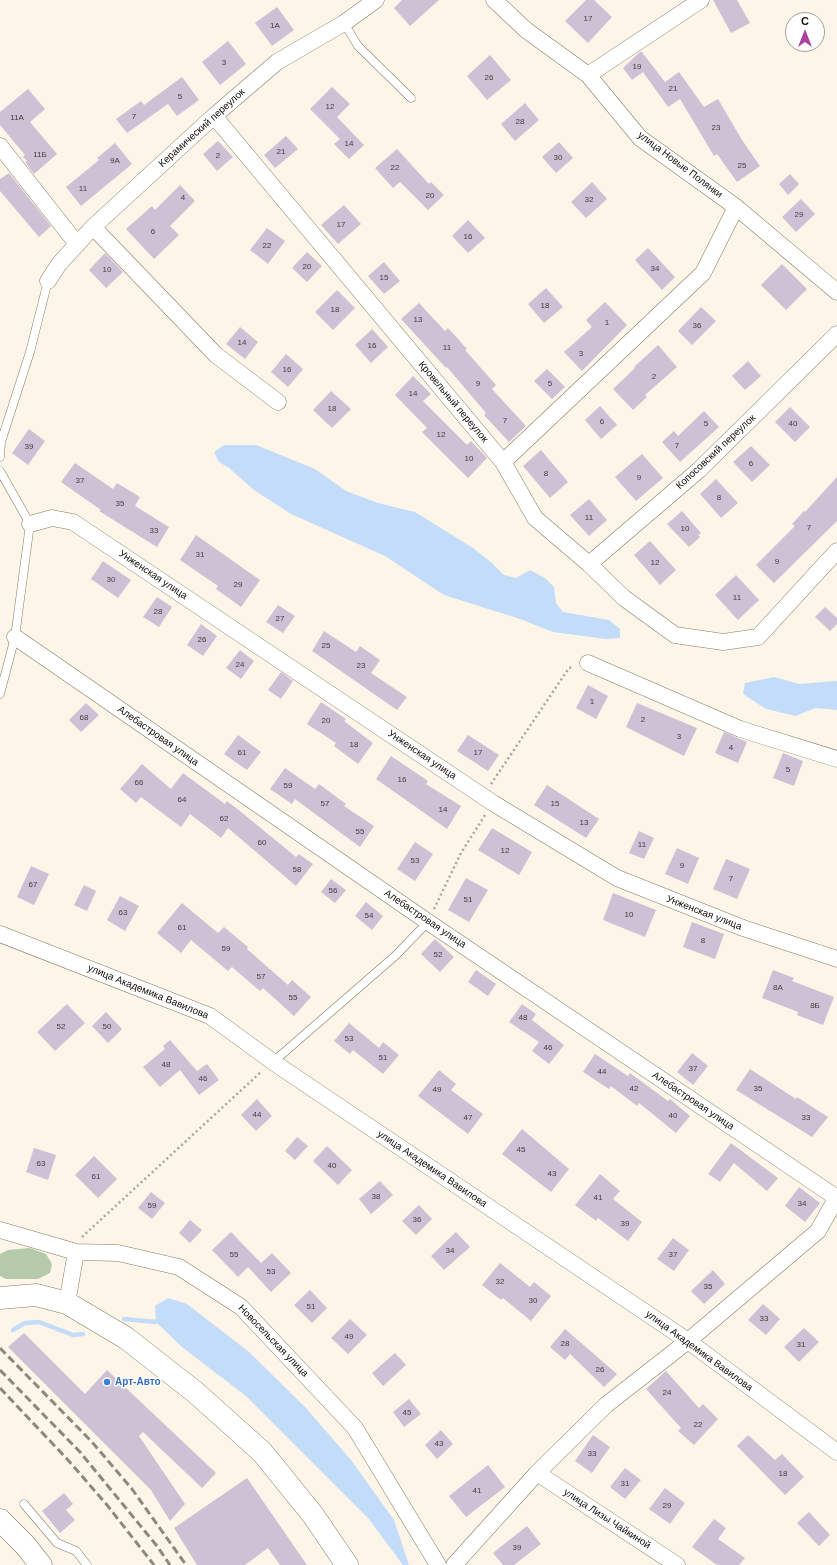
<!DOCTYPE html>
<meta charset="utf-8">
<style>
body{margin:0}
#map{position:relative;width:837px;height:1565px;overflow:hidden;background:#fdf5e8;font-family:Arial,sans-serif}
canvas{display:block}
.north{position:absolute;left:785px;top:12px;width:40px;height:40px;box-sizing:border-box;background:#fff;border:1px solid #a19f9c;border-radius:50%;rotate:0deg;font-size:11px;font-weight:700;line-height:16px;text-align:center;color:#130e07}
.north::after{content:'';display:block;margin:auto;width:14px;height:18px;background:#ad41a1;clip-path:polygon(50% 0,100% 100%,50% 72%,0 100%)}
</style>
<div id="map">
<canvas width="837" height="1565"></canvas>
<div class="north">С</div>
</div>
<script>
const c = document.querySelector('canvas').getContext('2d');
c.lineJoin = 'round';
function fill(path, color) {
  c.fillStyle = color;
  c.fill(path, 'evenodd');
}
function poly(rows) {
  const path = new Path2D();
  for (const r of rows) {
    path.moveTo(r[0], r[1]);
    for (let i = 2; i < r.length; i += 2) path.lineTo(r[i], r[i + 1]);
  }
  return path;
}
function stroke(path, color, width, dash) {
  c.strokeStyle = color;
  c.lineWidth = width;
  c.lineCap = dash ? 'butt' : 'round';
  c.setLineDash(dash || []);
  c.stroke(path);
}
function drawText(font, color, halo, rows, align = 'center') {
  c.font = font + ' Arial,sans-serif';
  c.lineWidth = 3;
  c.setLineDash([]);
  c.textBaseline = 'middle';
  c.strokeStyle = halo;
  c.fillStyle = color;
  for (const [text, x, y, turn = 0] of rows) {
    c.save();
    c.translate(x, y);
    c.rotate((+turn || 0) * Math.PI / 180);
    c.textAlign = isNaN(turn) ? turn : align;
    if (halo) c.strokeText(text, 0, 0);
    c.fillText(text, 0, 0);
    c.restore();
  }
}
const green = poly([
 [30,1248,46,1254,52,1264,50,1273,38,1279,6,1279,0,1276,0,1254,8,1250]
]);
const water = poly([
 [224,445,256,445,315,469,346,491,378,503,415,512,473,548,492,563,504,575,516,578,530,570,545,578,554,587,556,603,563,612,609,620,620,629,620,638,606,639,553,632,520,619,444,595,385,556,291,514,254,490,229,468,219,462,214,452],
 [774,677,799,684,837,681,837,710,815,708,796,716,766,709,743,694,745,683],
 [168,1298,187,1304,249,1352,305,1407,351,1460,394,1520,409,1565,403,1565,368,1518,246,1396,182,1347,156,1322,155,1306]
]);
const stream = poly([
 [124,1319,156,1322],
 [13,1330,25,1323,39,1322,73,1335,83,1334]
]);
const building = poly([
 [402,0,439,0,410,26,394,8],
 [586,0,594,0,612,17,588,43,565,21],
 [713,0,737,0,750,23,731,33],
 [277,7,294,30,272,46,255,23],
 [228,41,246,64,220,85,202,62],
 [641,51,665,82,679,72,704,107,718,99,742,140,760,166,737,182,717,154,714,156,680,99,668,107,643,72,632,80,623,68],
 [490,55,511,80,487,100,467,76],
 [182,77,199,100,177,116,168,104,127,133,116,119,141,101,144,105],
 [332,87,350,104,337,117,364,145,349,159,334,144,340,139,310,109],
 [28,89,45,109,30,122,57,154,34,174,25,162,27,161,23,157,25,155,0,125,0,112],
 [525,103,539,120,515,141,501,124],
 [286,136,298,149,275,168,264,155],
 [218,141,233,157,217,171,203,154],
 [559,142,573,158,556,173,542,157],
 [115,143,132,164,81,206,66,187,99,160,97,158],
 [397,149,429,184,431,182,444,195,428,210,400,182,393,188,375,168],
 [9,173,51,226,39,237,0,191,0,179],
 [790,174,799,184,788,195,779,184],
 [592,182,607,199,586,218,571,202],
 [180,185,195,201,170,226,179,235,154,259,126,229,152,206,155,210],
 [801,199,815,214,796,232,782,217],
 [344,205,361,224,338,244,321,225],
 [468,220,485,238,468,253,452,236],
 [267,228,285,241,268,264,250,250],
 [648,248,675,277,662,290,635,260],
 [307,252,322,266,307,282,292,268],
 [105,253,123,272,106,288,89,270],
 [384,262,400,281,384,294,368,276],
 [782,264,807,289,786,310,761,285],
 [546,288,563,307,544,323,528,304],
 [337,290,355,308,333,330,315,312],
 [605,302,627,325,582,371,564,352,592,327,586,320],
 [419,303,445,331,448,328,467,349,465,350,496,385,492,389,526,426,509,442,484,415,486,413,447,367,446,368,401,319],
 [701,307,716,321,692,345,678,331],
 [240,327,258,342,245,359,226,344],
 [372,329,388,347,371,363,355,345],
 [658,345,677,367,645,395,647,397,633,410,613,389,635,368,634,367],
 [286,354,303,369,288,387,271,372],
 [748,361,761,376,745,390,732,376],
 [547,369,565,387,552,399,534,381],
 [413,376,431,394,423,401,467,445,471,441,487,458,468,478,422,432,427,428,395,395],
 [331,391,351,409,332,428,313,410],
 [600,406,617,425,601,439,585,420],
 [790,407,810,427,795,442,775,422],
 [704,411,719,427,680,462,662,442,674,431,678,436],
 [29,429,45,441,28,465,12,453],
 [751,446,770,465,752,482,733,462],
 [541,450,568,482,550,498,523,466],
 [642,454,663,478,636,501,615,477],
 [75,463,113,489,117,483,140,497,135,506,169,527,157,547,99,511,101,510,61,482],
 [837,477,837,521,774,583,756,565,795,526,792,524,804,511,805,512],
 [716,479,738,503,721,518,700,494],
 [589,499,607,520,589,536,570,515],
 [682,511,701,533,698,535,700,537,689,547,667,524],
 [196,535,260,580,241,607,216,589,218,586,180,560],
 [650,541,676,570,660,585,634,555],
 [103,561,131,580,118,598,91,579],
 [736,575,759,600,738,620,715,595],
 [157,597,172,607,159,627,143,617],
 [278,605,295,616,283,633,266,622],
 [825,607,837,618,837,624,830,631,815,617],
 [201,624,217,636,203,656,187,645],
 [324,631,356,652,360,646,380,660,371,673,407,697,397,710,312,651],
 [240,650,254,661,241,679,226,668],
 [281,672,293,681,281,699,268,690],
 [588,685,608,696,596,719,576,708],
 [321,702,346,719,344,721,373,743,358,764,334,746,336,743,307,724],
 [86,703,99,715,81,732,69,720],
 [637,703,697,728,684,756,626,727],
 [724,732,747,742,738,763,715,753],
 [238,735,261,752,247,770,224,754],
 [468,735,499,755,488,771,457,751],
 [783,753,803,761,794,786,773,778],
 [391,756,428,781,426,784,461,806,447,829,376,779],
 [142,764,171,789,183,773,225,804,227,801,240,811,296,857,299,854,313,864,296,886,228,828,221,838,190,814,181,827,141,797,136,803,120,789],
 [285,768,315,789,319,784,346,804,344,806,374,826,360,847,295,799,292,804,270,789],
 [547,785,599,819,586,838,534,805],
 [492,828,532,852,519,875,478,850],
 [639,831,654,838,644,859,629,853],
 [415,842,433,854,415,881,397,869],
 [677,848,699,858,688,884,665,874],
 [726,859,750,869,737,899,713,889],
 [31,866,49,874,34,905,17,897],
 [466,878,488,890,469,922,448,910],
 [331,879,346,890,335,903,321,892],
 [84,885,96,891,87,911,74,905],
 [613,893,656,910,645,937,603,920],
 [120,896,139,906,125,931,107,920],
 [366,902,383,916,372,930,355,916],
 [182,903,218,933,224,927,248,947,247,949,288,985,292,980,311,997,294,1016,263,988,260,991,232,967,228,971,191,940,181,953,157,933],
 [692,922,724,934,715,959,683,947],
 [435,939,454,957,440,972,421,954],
 [476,970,496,984,488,996,468,982],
 [773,970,794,978,792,981,834,997,823,1025,797,1015,798,1012,762,998],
 [67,1004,85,1023,55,1051,37,1032],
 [522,1004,536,1014,532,1020,564,1045,549,1064,532,1051,539,1042,509,1022],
 [106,1012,122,1029,108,1043,92,1026],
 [349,1023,379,1048,383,1042,399,1055,383,1074,353,1050,350,1054,334,1041],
 [170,1040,197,1071,207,1064,219,1080,199,1095,180,1070,160,1087,143,1067,165,1049,163,1046],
 [692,1053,708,1066,693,1085,677,1072],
 [595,1054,628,1076,630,1073,668,1101,670,1099,690,1116,676,1133,639,1103,637,1106,611,1086,609,1089,583,1072],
 [750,1069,796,1099,797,1097,828,1117,812,1137,736,1090],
 [439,1070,456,1084,451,1090,483,1114,468,1134,418,1096],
 [257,1099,272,1116,256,1131,241,1115],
 [522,1129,569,1169,551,1192,502,1154],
 [297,1137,308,1146,295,1160,285,1151],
 [731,1143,778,1178,767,1191,734,1163,720,1182,708,1174],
 [327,1146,352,1170,338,1185,313,1161],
 [34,1148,56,1155,48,1180,26,1172],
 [94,1156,117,1179,98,1198,75,1175],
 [600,1174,620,1191,613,1199,642,1222,628,1241,598,1218,596,1221,575,1205],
 [380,1181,393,1195,371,1214,359,1199],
 [799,1187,820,1203,805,1222,785,1206],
 [151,1192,165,1203,152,1219,138,1208],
 [419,1205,432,1219,416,1235,402,1221],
 [190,1220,202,1230,190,1243,179,1233],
 [231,1232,261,1263,272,1253,291,1273,271,1292,248,1267,238,1277,212,1250],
 [456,1232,470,1247,444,1270,431,1256],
 [673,1238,689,1250,674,1271,657,1259],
 [500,1263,530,1287,534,1282,551,1296,531,1321,503,1298,501,1300,482,1285],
 [713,1270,725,1284,704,1304,691,1291],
 [310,1290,327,1308,312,1323,294,1305],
 [763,1304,780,1319,766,1335,748,1320],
 [350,1319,367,1335,348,1354,331,1338],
 [804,1328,819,1342,799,1362,784,1347],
 [565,1329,617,1374,604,1387,570,1354,565,1360,550,1347],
 [24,1333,85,1394,107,1370,216,1473,202,1488,143,1432,139,1436,185,1504,170,1521,151,1490,8,1347],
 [395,1353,406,1365,383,1386,372,1373],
 [666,1371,699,1408,703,1404,718,1419,694,1445,678,1431,681,1428,646,1389],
 [409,1399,421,1414,404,1427,393,1412],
 [441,1430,453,1444,437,1459,425,1445],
 [593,1435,610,1447,592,1473,575,1461],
 [748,1435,775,1460,782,1454,804,1477,785,1495,737,1446],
 [488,1465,505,1487,466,1517,449,1496],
 [625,1468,641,1480,625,1499,610,1487],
 [247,1478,307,1565,280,1565,268,1548,245,1565,197,1565,174,1528],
 [665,1488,685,1503,670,1524,649,1509],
 [64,1493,73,1504,66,1510,75,1520,60,1533,42,1511],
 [809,1512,830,1535,819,1546,797,1523],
 [714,1519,726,1528,718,1539,745,1558,739,1565,717,1565,692,1547],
 [527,1526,541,1544,514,1565,503,1565,493,1553]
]);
const path = poly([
 [491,784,569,668,574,667],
 [434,909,461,853,485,815],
 [82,1237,262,1071]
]);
const lane = poly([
 [344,23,358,46,411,98],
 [0,457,1,442,30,352,48,281],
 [0,471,30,524,15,637,0,694],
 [273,1062,395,956,428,922],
 [24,1504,57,1543,76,1551,87,1565]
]);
const street = poly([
 [494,0,526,30,588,75,640,138,736,207,837,292],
 [588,75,701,0],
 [214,116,503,462,535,518,589,564,624,598,675,635,723,642,758,637,837,551],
 [0,146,77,244],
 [93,227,216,355,278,402],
 [48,281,59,264,93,227,214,116,277,62,344,23,376,0],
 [503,462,703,273,736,207],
 [30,524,52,518,73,522,493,803,617,878,743,928,837,959],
 [589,564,699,470,837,334],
 [15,637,428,922,837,1198],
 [588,663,740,729,837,759],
 [0,934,210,1016,273,1062,688,1341,837,1452],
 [0,1230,76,1252,118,1253,179,1267,241,1307,355,1428,438,1565],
 [67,1303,76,1252],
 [537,1473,677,1565],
 [454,1565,537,1473,606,1405,688,1341,818,1231,837,1197]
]);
const secondary = poly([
 [0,1298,36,1295,67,1303,126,1338,195,1392,262,1452,313,1515,347,1565],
 [0,1520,25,1545,41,1565]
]);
const rail = poly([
 [0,1348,92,1442,132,1489,186,1565],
 [0,1370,80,1452,157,1546,170,1565],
 [0,1388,68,1460,107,1505,154,1565]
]);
const markers = [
 [107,1382,4,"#3f7fe0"]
];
const numberNames = [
 ["17",588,19],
 ["1А",275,26],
 ["3",224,63],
 ["19",637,67],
 ["26",489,78],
 ["21",673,89],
 ["5",180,97],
 ["12",330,107],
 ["7",134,117],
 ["11А",17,118],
 ["28",520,122],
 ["23",716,128],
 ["14",349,144],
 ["21",281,152],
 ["11Б",40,155],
 ["2",218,156],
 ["30",558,158],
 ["9А",115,161],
 ["25",742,166],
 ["22",395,168],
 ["11",83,189],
 ["20",430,196],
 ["4",183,198],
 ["32",589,200],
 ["29",799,215],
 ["17",341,225],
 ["6",153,232],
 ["16",468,237],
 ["22",267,246],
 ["20",307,267],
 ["34",655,269],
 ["10",107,270],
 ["15",384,278],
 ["18",545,306],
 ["18",335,310],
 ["13",418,320],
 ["1",607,323],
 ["36",697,326],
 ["14",242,343],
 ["16",372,346],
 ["11",447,348],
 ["3",581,354],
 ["16",287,370],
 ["2",654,377],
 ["9",478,384],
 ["5",550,384],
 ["14",413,394],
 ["18",332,409],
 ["7",505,421],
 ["6",602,422],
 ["5",706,424],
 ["40",793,424],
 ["12",441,435],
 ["7",677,446],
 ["39",29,447],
 ["10",469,459],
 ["6",751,464],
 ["8",546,474],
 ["9",639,478],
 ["37",80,481],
 ["8",719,498],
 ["35",120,504],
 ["11",589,518],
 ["7",809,528],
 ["10",685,529],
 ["33",154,531],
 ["31",200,555],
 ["9",777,562],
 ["12",655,563],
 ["30",111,580],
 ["29",238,585],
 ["11",737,598],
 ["28",158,612],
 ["27",280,619],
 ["26",202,640],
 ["25",326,646],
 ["24",240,665],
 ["23",361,666],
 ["1",592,702],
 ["68",84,718],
 ["2",643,720],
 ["20",326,721],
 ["3",679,737],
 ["18",354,745],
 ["4",731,748],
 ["61",242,753],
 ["17",478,753],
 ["5",788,770],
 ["16",402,780],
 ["66",139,783],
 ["59",288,786],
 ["64",182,800],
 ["57",325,804],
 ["15",555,804],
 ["14",443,810],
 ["62",224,819],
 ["13",584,823],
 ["55",360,832],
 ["60",262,843],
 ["11",642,845],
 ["12",505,851],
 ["53",415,861],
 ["9",682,866],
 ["58",297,870],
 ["7",731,879],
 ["67",33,885],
 ["56",333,891],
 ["51",468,900],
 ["63",123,913],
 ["10",629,915],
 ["54",369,916],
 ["61",182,928],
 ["8",703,941],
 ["59",226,949],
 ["52",438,955],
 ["57",261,977],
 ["8А",778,988],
 ["55",293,998],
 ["8Б",815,1006],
 ["48",523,1018],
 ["52",61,1027],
 ["50",107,1027],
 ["53",349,1039],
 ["46",548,1048],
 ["51",383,1058],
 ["48",166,1065],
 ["37",693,1069],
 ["44",602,1072],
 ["46",203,1079],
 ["42",634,1089],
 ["35",758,1089],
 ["49",437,1090],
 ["44",257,1115],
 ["40",673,1116],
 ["47",468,1118],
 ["33",806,1118],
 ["45",521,1150],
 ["63",41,1164],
 ["40",332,1166],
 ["43",552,1174],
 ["61",96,1177],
 ["38",376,1197],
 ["41",598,1198],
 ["34",802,1204],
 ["59",152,1206],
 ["36",417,1220],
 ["39",625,1224],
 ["34",450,1251],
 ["55",234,1255],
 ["37",673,1255],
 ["53",271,1272],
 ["32",500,1282],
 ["35",708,1287],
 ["30",533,1301],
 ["51",311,1307],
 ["33",764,1319],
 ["49",349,1337],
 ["28",565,1344],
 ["31",801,1345],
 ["26",600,1370],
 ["24",667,1393],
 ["45",407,1413],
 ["22",698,1425],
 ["43",439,1444],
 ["33",592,1454],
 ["18",783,1474],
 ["31",625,1484],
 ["41",477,1491],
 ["29",667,1506],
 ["39",517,1548]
];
const streetNames = [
 ["Керамический переулок",202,128,-42],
 ["улица Новые Полянки",680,165,37],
 ["Кровельный переулок",453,402,50],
 ["Копосовский переулок",716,452,-43],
 ["Унженская улица",153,575,34],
 ["Алебастровая улица",158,736,35],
 ["Унженская улица",422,755,34],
 ["Унженская улица",704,913,21],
 ["Алебастровая улица",425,919,34],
 ["улица Академика Вавилова",148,992,22],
 ["Алебастровая улица",693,1101,34],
 ["улица Академика Вавилова",432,1169,34],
 ["Новосельская улица",273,1341,46],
 ["улица Академика Вавилова",699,1351,36],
 ["улица Лизы Чайкиной",607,1519,33]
];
const shopNames = [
 ["Арт-Авто",115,1382]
];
fill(green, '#b5caab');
fill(water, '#c3dcf9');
stroke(stream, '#c3dcf9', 4.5);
fill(building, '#cec1d6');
stroke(lane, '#857965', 9);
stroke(street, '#857965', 17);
stroke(secondary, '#857965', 23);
stroke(path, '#aba499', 2.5, [2, 3]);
stroke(lane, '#fff', 8);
stroke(street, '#fff', 16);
stroke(secondary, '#fff', 22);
stroke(rail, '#8d877d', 3, [8, 4]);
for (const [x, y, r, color] of markers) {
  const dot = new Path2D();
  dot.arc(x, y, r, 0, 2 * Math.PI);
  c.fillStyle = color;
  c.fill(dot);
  stroke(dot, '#fff', 1.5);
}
drawText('8px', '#423b3b', null, numberNames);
drawText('10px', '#130e07', '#fff', streetNames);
drawText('bold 10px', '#366cbe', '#fff', shopNames, 'left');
</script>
